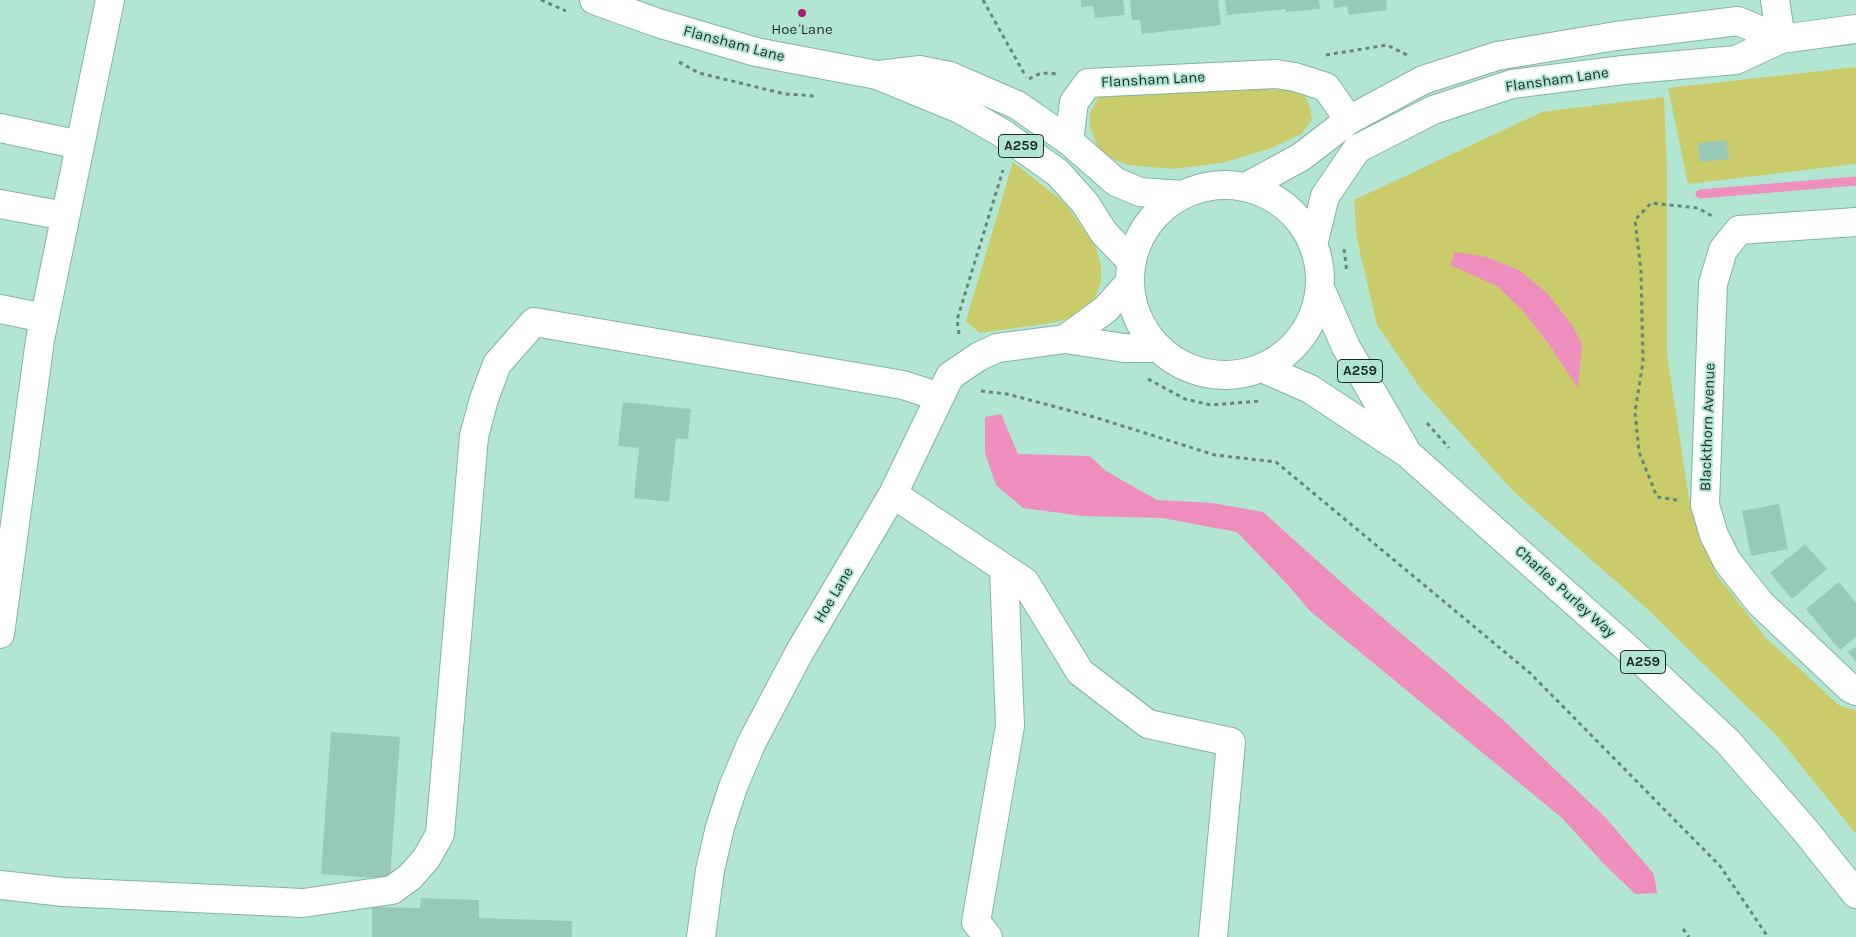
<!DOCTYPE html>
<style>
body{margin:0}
canvas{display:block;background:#b3e6d2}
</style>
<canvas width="1856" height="937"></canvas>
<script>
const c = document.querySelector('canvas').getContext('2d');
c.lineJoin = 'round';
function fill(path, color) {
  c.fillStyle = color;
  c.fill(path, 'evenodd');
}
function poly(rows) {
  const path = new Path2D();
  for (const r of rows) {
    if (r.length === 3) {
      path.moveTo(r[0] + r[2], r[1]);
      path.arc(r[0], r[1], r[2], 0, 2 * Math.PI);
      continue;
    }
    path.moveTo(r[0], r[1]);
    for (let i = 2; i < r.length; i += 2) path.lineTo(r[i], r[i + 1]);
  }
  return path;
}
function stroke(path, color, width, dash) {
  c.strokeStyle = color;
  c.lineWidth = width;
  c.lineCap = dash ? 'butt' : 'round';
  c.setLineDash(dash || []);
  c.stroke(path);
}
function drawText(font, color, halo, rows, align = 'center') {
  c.font = font + ' Karla,sans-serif';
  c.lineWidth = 4;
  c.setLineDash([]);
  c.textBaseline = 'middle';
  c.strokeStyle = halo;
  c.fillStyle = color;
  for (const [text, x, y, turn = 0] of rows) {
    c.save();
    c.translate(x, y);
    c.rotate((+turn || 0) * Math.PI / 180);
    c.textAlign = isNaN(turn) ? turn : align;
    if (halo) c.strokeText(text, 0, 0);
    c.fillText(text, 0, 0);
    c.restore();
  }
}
const green = poly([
 [1856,67,1856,164,1688,184,1668,88],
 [1264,89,1294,91,1305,95,1310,108,1312,120,1301,134,1272,148,1222,163,1172,169,1129,165,1112,159,1098,147,1090,128,1090,113,1099,96],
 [1664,97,1667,172,1667,354,1689,499,1716,574,1766,638,1840,706,1856,710,1856,834,1778,737,1643,605,1513,491,1421,389,1377,325,1357,239,1354,200,1542,112],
 [1487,257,1519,270,1547,293,1578,387,1550,346,1523,311,1497,286],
 [1013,162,1065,203,1096,247,1101,266,1101,282,1094,301,1076,317,1051,323,980,333,966,321]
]);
const water = poly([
 [1455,252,1487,257,1519,270,1547,293,1572,325,1582,344,1578,388,1550,346,1523,311,1497,286,1450,265],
 [1001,414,1018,454,1090,456,1106,471,1157,500,1213,503,1263,512,1350,590,1502,719,1605,817,1654,874,1657,893,1635,894,1604,864,1562,818,1310,611,1288,585,1237,532,1162,518,1082,516,1023,508,996,485,985,453,985,417]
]);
const stream = poly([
 [1700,194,1856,181]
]);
const building = poly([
 [1081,0,1123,0,1125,15,1095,18,1093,6,1081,7],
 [1130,0,1218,0,1221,25,1142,34,1140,20,1132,20],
 [1225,0,1319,0,1320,9,1286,12,1286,9,1227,15],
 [1333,0,1386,0,1387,10,1349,15,1347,6,1334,8],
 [1726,140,1729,159,1700,162,1698,143],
 [623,402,691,409,688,439,676,438,669,502,634,498,639,448,618,446],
 [1779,504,1788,549,1751,556,1742,511],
 [1805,544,1827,569,1792,599,1770,573],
 [1839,582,1856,603,1856,637,1840,650,1806,609],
 [1856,647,1856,662,1848,652],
 [331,732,400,737,390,879,321,874],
 [421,898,479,900,479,918,572,921,572,937,372,937,372,907,420,908]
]);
const path = poly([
 [541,0,566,11],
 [983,0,1026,77],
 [799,25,815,31],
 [1326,55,1387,45,1407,55],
 [679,62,699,73,785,94,815,96],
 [1029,79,1041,73,1059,74],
 [1344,249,1347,273],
 [959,334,957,320,1003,170],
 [1148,379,1185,399,1211,405,1260,401],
 [981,391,1007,394,1094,417,1215,455,1276,462,1530,673,1720,866,1768,937],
 [1427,423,1449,448],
 [1677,500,1657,497,1639,452,1635,412,1643,362,1641,271,1635,220,1651,203,1698,208,1712,216],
 [1683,929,1689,937]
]);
const minor = poly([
 [1775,0,1781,39],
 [0,128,80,145],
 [1069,141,1074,102,1088,83,1276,74,1295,77,1326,87,1349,120],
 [0,204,65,216],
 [1856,222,1739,230,1723,250,1713,284,1705,505,1714,535,1727,561,1760,603,1850,688,1856,691],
 [0,309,44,318],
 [1065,339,1106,309,1130,282],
 [893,494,1025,582,1080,672,1148,724,1231,742,1213,937],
 [0,634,40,340,110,0],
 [0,885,63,892,303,903,392,890,410,877,426,859,440,834,474,436,484,399,497,364,534,322,903,385,940,397],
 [701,937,710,870,720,827,733,787,752,742,799,653,893,494,950,376,978,357,997,348,1028,344,1065,339,1124,348,1158,348],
 [988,937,976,922,1010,726,1004,569]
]);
const major = poly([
 [594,0,658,23,756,52,877,75,960,109,1002,133,1058,173,1085,203,1104,233,1132,262],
 [879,75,920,70,950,76,1017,105,1069,141,1116,182,1140,192,1183,195],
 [1225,280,95],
 [1246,187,1301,157,1349,120,1423,80,1497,56,1616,36,1738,21,1781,39],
 [1313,245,1325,196,1357,149,1433,110,1512,84,1623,70,1736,60,1781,39,1856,29],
 [1320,288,1346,347,1404,447],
 [1262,368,1310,389,1407,453,1646,665,1728,742,1804,829,1856,894]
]);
const markers = [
 [802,13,5,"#a52270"]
];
const shields = [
 [1021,146,45],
 [1360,371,45],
 [1643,662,45]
];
const shieldNames = [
 ["A259",1021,146],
 ["A259",1360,371],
 ["A259",1643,662]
];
const poiNames = [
 ["Hoe Lane",802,30]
];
const streetNames = [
 ["Flansham Lane",734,44,15],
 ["Flansham Lane",1153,80,-3],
 ["Flansham Lane",1557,80,-8],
 ["Blackthorn Avenue",1708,427,-88],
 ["Charles Purley Way",1565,592,42],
 ["Hoe Lane",834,595,-59]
];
fill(green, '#cacb6a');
fill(water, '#ed8ebd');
stroke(stream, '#ed8ebd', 9);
fill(building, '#98c9b6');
stroke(minor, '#82b3a1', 30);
stroke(major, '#82b3a1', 30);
stroke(path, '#65887a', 3, [4, 4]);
stroke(minor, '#fff', 28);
stroke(major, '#fff', 28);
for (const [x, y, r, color] of markers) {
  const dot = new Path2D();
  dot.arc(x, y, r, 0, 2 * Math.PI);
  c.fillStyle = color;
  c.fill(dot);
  stroke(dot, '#b3e6d2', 2);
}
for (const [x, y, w] of shields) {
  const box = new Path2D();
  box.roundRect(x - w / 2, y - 11.5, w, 23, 4);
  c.fillStyle = '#b3e6d2';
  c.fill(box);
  stroke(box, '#172b23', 1);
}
drawText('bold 14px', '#172b23', null, shieldNames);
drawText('15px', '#172b23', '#b3e6d2', poiNames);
drawText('15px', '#172b23', '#b3e6d2', streetNames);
</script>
